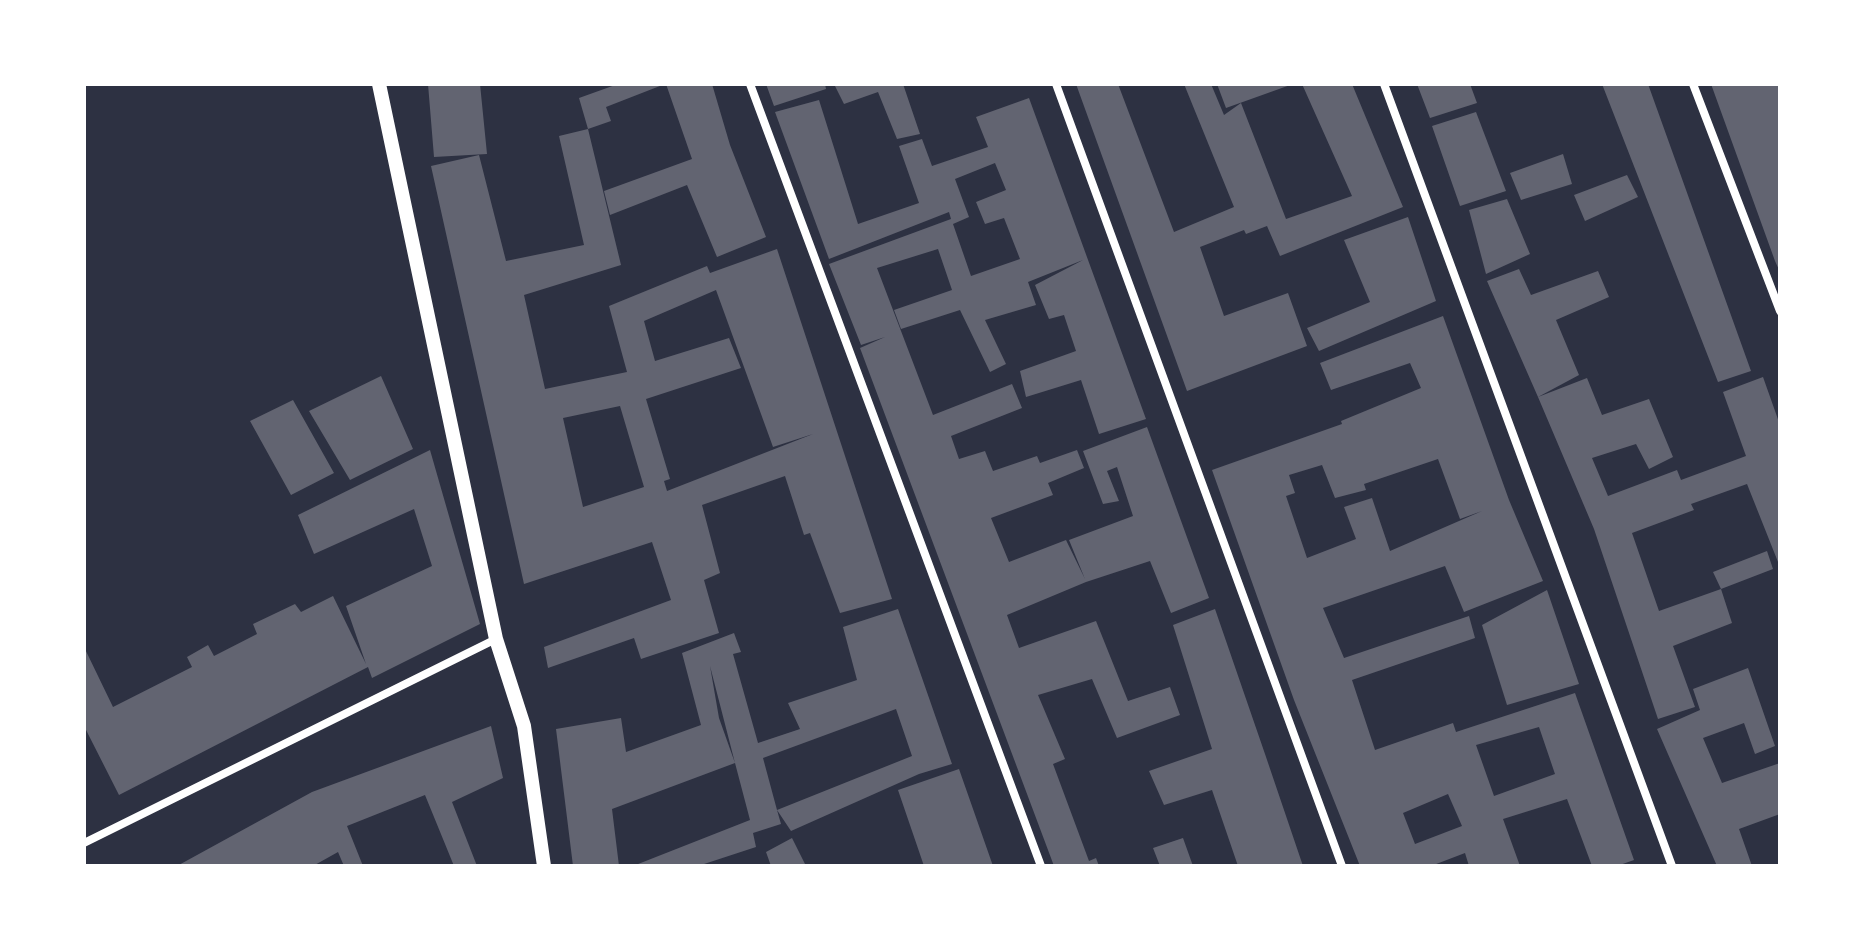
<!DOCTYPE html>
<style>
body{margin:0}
#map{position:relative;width:1864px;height:950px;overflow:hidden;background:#2d3142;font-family:Commissioner,sans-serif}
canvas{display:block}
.frame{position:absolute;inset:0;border:86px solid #fff;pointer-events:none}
</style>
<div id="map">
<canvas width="1864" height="950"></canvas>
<div class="frame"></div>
</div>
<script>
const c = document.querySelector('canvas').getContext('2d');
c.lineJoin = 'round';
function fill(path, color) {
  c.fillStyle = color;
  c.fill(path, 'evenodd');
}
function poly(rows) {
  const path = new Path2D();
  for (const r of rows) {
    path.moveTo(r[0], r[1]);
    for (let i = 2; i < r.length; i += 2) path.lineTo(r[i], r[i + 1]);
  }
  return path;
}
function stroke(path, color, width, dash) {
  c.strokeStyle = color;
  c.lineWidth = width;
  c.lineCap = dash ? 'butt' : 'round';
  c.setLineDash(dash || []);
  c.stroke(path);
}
const building = poly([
 [428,84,480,84,487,154,434,157],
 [618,84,665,84,606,107,611,121,588,129,579,98],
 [666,84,712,84,730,145,766,237,717,257,687,185,610,215,604,191,692,159],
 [766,84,825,84,826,89,774,106],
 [840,84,903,84,920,134,897,139,878,92,844,104,835,86],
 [1076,84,1118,84,1174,232,1234,207,1184,84,1211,84,1224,115,1241,103,1286,219,1352,196,1302,84,1352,84,1403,207,1280,256,1267,226,1246,234,1244,230,1200,247,1224,316,1288,293,1307,346,1187,391],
 [1217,84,1293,84,1226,108],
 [1417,84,1470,84,1477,103,1430,118],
 [1602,84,1648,84,1751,371,1718,382],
 [1711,84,1780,84,1780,272,1775,261],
 [1029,98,1146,419,1099,434,1081,380,1026,397,1020,371,1076,351,1064,315,1049,319,1035,285,1083,260,1028,282,1036,305,985,320,1006,364,990,372,960,310,901,329,894,310,952,290,938,249,877,268,933,415,1012,384,1022,408,951,436,959,459,985,451,993,471,1037,456,1040,463,1077,450,1084,468,1048,483,1053,495,991,518,1009,562,1066,540,1085,579,1069,540,1133,516,1117,467,1107,471,1119,501,1103,504,1083,451,1147,427,1209,598,1171,613,1150,561,1086,582,1007,615,1019,648,1096,621,1128,701,1170,687,1180,715,1117,738,1092,679,1038,695,1065,759,1053,764,1089,861,1096,858,1099,866,1054,866,860,348,885,337,861,345,829,264,951,219,949,212,829,259,775,112,819,100,858,224,919,203,899,146,922,139,932,166,988,147,976,117],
 [995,163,1006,190,976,202,985,224,1004,218,1020,259,971,276,953,224,969,217,955,179],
 [1476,112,1506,191,1460,206,1432,126],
 [588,129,621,265,524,295,545,389,627,372,609,306,707,266,710,273,777,249,892,599,840,613,810,533,804,535,785,476,702,505,720,573,704,580,719,633,641,659,634,638,548,668,544,647,671,600,652,542,524,584,431,166,479,155,506,261,584,245,559,136],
 [716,290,773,447,813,434,667,491,664,481,670,479,646,399,741,368,729,338,655,361,644,321],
 [620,406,644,487,583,507,563,418],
 [1563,154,1572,184,1521,200,1510,173],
 [1627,175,1638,197,1585,221,1574,195],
 [1507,199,1530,254,1486,274,1469,210],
 [1408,217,1436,301,1319,351,1307,328,1370,302,1344,240],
 [1519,269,1531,295,1598,271,1609,297,1556,320,1579,375,1538,397,1487,281],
 [1443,316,1509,500,1543,581,1464,612,1445,566,1323,608,1344,658,1469,616,1475,638,1352,680,1375,750,1453,723,1456,732,1575,693,1634,860,1617,866,1592,866,1567,799,1503,819,1520,866,1469,866,1465,853,1431,866,1360,866,1294,700,1212,470,1342,424,1341,421,1421,388,1410,363,1331,390,1320,363],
 [1438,459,1460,519,1482,511,1390,551,1372,498,1344,507,1356,539,1307,558,1286,496,1295,493,1289,475,1322,465,1335,498,1366,490,1364,484],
 [1539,727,1555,774,1494,796,1476,745],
 [1448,794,1462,826,1415,844,1403,813],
 [381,376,413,449,350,480,309,411],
 [1763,377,1780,425,1780,567,1747,484,1691,504,1694,510,1632,533,1659,611,1721,589,1732,623,1673,646,1695,707,1658,719,1594,529,1538,397,1587,378,1602,415,1649,399,1673,457,1649,469,1636,444,1592,458,1608,496,1677,470,1681,480,1746,456,1723,392],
 [293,400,334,473,291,495,250,421],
 [430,450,480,624,372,678,368,667,119,795,84,726,84,647,113,707,192,667,187,657,208,645,214,656,257,634,253,624,295,604,301,612,333,596,366,664,346,606,432,566,414,509,314,554,298,515],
 [1767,551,1773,569,1721,589,1713,572],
 [1547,590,1579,684,1507,705,1482,625],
 [898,609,952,764,919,774,791,831,777,810,781,824,753,833,756,847,698,866,633,866,750,820,735,763,612,809,619,866,573,866,556,729,621,718,626,752,701,725,682,653,734,633,741,652,733,654,758,743,800,729,788,703,857,680,843,627],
 [710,666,735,763,719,718],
 [896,709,912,756,777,810,763,758],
 [1215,609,1265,754,1303,866,1238,866,1212,790,1164,805,1149,771,1212,749,1173,625],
 [1748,668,1775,746,1755,754,1744,723,1703,738,1722,783,1780,763,1780,814,1739,829,1752,866,1717,866,1657,729,1700,710,1693,689],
 [491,726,503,778,452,802,477,866,454,866,425,795,347,826,363,866,344,866,338,852,313,866,177,866,312,792],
 [959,769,993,866,924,866,898,790],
 [792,838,806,866,771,866,766,852],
 [1183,838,1193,866,1160,866,1153,848]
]);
const minor = poly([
 [750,84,1041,866],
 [1056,84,1342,866],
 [1384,84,1672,866],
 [1693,84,1780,311],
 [84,843,496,639]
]);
const tertiary = poly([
 [379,84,496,639,524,726,544,866]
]);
fill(building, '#626471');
stroke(minor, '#fff', 8);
stroke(tertiary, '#fff', 14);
</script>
